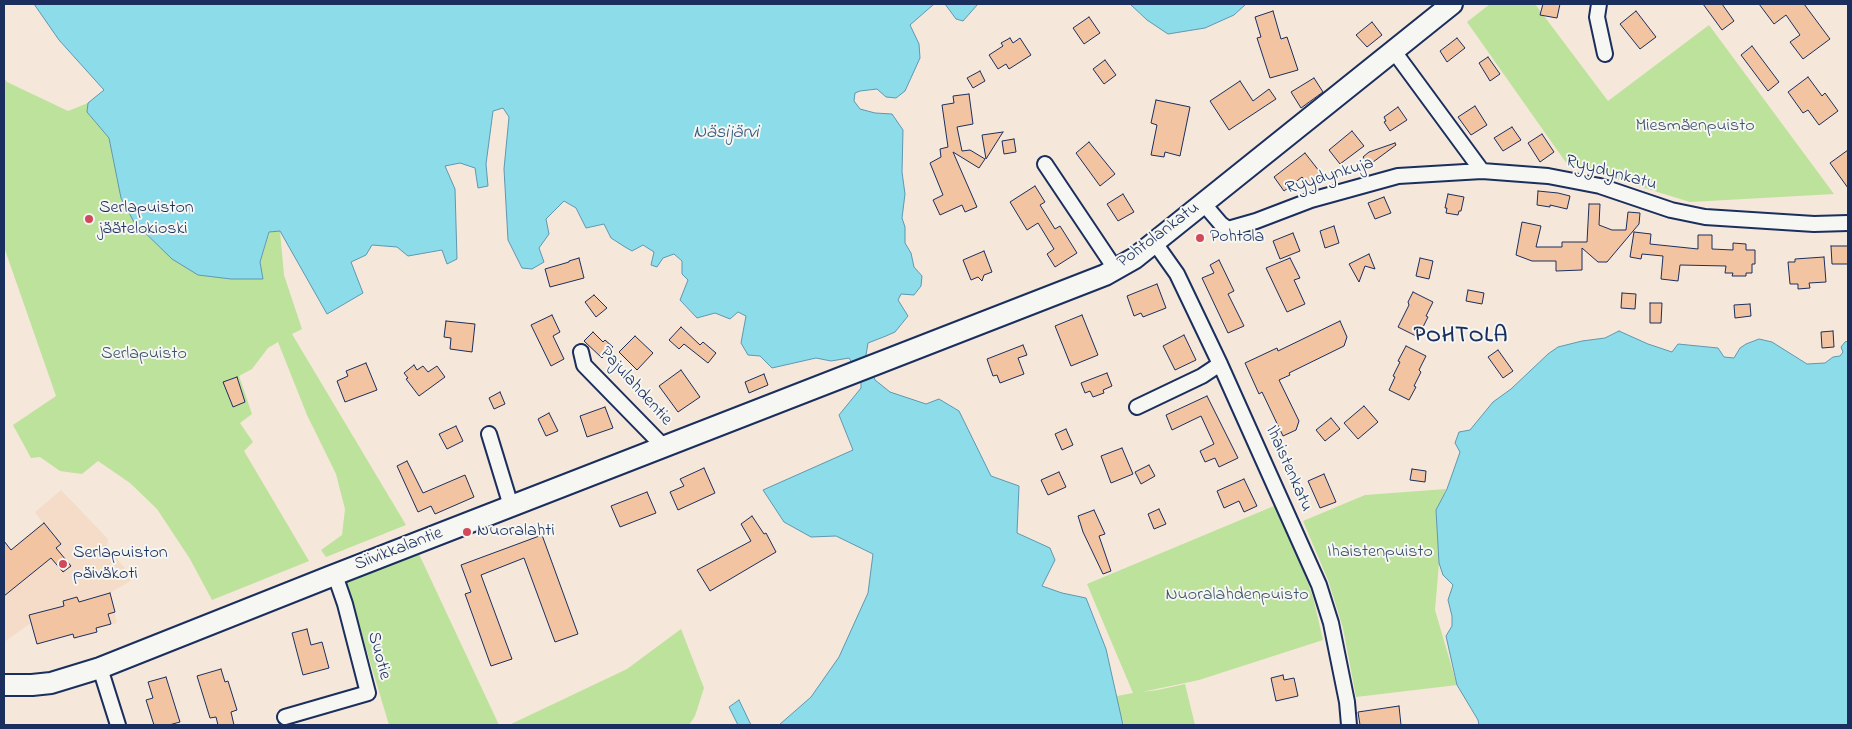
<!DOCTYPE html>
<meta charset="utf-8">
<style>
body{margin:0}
#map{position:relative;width:1852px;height:729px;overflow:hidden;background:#f5e7da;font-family:"Indie Flower",sans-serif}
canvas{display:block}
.frame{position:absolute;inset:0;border:5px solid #1b2f5e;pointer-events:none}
</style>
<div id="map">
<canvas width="1852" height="729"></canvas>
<div class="frame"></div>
</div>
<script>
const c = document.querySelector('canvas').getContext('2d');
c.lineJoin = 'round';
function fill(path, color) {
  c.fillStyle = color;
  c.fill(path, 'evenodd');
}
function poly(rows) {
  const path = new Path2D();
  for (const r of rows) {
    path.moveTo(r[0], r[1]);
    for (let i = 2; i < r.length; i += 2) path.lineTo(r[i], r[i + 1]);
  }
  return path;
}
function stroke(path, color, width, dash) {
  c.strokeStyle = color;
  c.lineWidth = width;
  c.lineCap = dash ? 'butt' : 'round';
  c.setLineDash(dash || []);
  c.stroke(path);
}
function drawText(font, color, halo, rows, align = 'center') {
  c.font = font + ' "Indie Flower",sans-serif';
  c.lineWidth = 4;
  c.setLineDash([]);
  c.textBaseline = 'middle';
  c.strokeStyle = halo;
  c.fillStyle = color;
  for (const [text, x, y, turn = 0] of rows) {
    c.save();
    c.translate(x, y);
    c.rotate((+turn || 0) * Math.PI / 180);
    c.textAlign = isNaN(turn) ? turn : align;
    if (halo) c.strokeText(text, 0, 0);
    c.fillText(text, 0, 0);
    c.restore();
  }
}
const built = poly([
 [61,490,108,539,107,547,134,579,110,593,117,623,37,644,31,623,4,642,4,541,11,550,43,523,35,512]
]);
const green = poly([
 [1490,4,1535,4,1608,101,1709,25,1834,194,1690,202,1567,164,1467,22],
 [4,78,7,82,68,111,88,103,87,112,109,138,121,198,198,275,231,279,263,279,260,262,270,231,280,231,284,275,302,329,292,334,406,525,326,557,321,550,342,535,345,509,336,474,307,415,278,342,268,348,252,369,239,376,252,414,240,423,253,442,244,451,309,561,212,600,190,559,157,509,130,483,98,461,82,474,60,471,40,457,31,458,13,425,56,396,4,247],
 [1446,489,1436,510,1439,563,1435,610,1457,685,1356,697,1343,628,1328,580,1303,521,1365,495],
 [1274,506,1298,556,1313,597,1323,640,1199,680,1142,692,1158,690,1185,684,1195,725,1124,725,1122,717,1123,725,1007,725,1117,696,1133,693,1087,584],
 [418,552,499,725,389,725,345,578],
 [681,629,704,688,695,716,689,725,509,725,627,669]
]);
const water = poly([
 [34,4,934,4,910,25,919,44,920,58,905,91,896,98,886,97,877,89,860,91,855,93,854,101,860,109,875,113,892,114,903,130,902,172,905,194,902,218,905,227,905,243,911,253,914,267,922,276,921,286,914,295,901,294,898,300,908,316,895,332,886,336,868,343,866,355,875,380,890,392,926,404,939,399,959,411,991,476,1019,486,1017,533,1050,548,1055,560,1042,586,1062,593,1086,598,1106,649,1123,725,779,725,811,697,839,657,868,593,873,554,836,536,811,537,784,522,763,490,853,450,839,415,861,388,861,383,854,366,849,358,831,361,816,358,772,368,760,356,748,355,741,343,746,316,738,312,730,319,715,313,697,318,680,300,688,280,682,274,682,261,674,254,663,258,657,267,651,265,654,252,643,245,632,251,625,247,611,238,604,224,586,228,576,208,564,201,546,219,549,234,539,248,544,262,532,269,522,268,508,240,504,169,509,117,503,108,493,111,486,164,488,186,478,188,475,168,460,163,445,166,455,189,457,259,447,264,442,250,408,256,397,247,372,245,366,255,351,262,363,293,327,314,280,231,269,232,260,262,263,279,231,279,198,275,172,259,134,222,121,198,109,138,87,112,88,103,104,90,59,40,34,4],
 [945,4,978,4,963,21,956,19,945,4],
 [1130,4,1246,4,1234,15,1205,28,1168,34,1147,20,1130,4],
 [1619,331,1648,344,1672,352,1678,344,1718,348,1724,357,1734,358,1740,348,1746,344,1759,339,1772,342,1807,364,1825,363,1833,357,1840,356,1843,352,1841,347,1845,342,1848,341,1848,725,1479,725,1478,720,1457,685,1446,636,1452,626,1452,616,1448,600,1453,585,1443,575,1439,563,1436,510,1447,489,1460,452,1455,443,1459,432,1470,430,1493,402,1511,389,1548,354,1558,347,1582,341,1605,338,1619,331],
 [739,700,751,725,738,725,729,707,739,700]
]);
const building = poly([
 [1543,4,1560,4,1557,18,1540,15,1543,4],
 [1703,4,1722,4,1734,21,1722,30,1703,4],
 [1759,4,1804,4,1830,39,1803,59,1790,42,1800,35,1786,15,1774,24,1759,4],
 [1273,11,1281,39,1287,37,1298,70,1270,78,1257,38,1261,37,1255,17,1273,11],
 [1636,11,1656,37,1640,49,1620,24,1636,11],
 [1089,17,1100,33,1084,44,1073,28,1089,17],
 [1372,22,1382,35,1367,47,1356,35,1372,22],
 [1010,38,1013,43,1020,38,1031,55,1009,69,1006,64,998,69,989,55,1003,46,1001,43,1010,38],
 [1457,38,1465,48,1447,62,1440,51,1457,38],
 [1752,46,1779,82,1768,91,1741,55,1752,46],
 [1488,57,1500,74,1490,81,1479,63,1488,57],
 [1105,60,1116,75,1104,84,1093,69,1105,60],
 [980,71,985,81,973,88,967,78,980,71],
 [1808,77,1822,96,1825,93,1838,111,1819,125,1808,110,1803,113,1788,92,1808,77],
 [1314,78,1323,92,1301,108,1291,92,1314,78],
 [1240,81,1253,101,1269,89,1276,99,1229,130,1210,101,1240,81],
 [969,94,973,124,957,127,962,151,970,150,985,159,979,168,953,152,977,207,965,212,962,205,940,215,933,200,943,195,930,163,941,157,940,149,948,147,942,105,954,103,953,96,969,94],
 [1156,100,1190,107,1180,156,1165,152,1164,157,1151,155,1157,125,1151,123,1156,100],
 [1475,106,1487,125,1471,135,1458,117,1475,106],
 [1398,107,1407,120,1390,131,1384,122,1386,121,1384,117,1398,107],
 [1512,127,1521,140,1503,151,1494,138,1512,127],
 [1352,131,1364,146,1340,164,1329,150,1352,131],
 [1003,132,986,159,982,135,1003,132],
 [1542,134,1554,152,1540,162,1528,143,1542,134],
 [1014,139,1016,152,1004,154,1002,141,1014,139],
 [1089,142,1115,174,1100,186,1076,153,1089,142],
 [1395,143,1396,145,1369,165,1363,157,1369,152,1395,143],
 [1848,150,1848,188,1830,163,1848,150],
 [1305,153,1323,176,1309,186,1302,177,1284,191,1274,177,1305,153],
 [1035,186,1045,202,1040,205,1055,229,1060,226,1077,253,1055,267,1047,254,1054,249,1038,223,1027,230,1010,202,1035,186],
 [1538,191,1558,193,1570,196,1567,209,1550,205,1550,207,1537,205,1538,191],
 [1123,194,1134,212,1118,221,1107,204,1123,194],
 [1448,194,1464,197,1461,211,1459,211,1458,215,1446,213,1447,208,1445,208,1448,194],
 [1384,197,1391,213,1375,219,1368,203,1384,197],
 [1589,204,1600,204,1599,225,1612,230,1626,230,1628,212,1640,213,1639,224,1607,262,1598,262,1582,248,1582,270,1556,271,1556,261,1532,261,1516,255,1522,222,1541,226,1536,247,1562,247,1562,242,1587,242,1589,204],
 [1334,226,1339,243,1325,248,1320,231,1334,226],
 [1634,232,1651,234,1650,244,1698,249,1698,235,1712,235,1712,249,1733,250,1733,243,1746,244,1746,250,1755,250,1755,264,1752,264,1752,273,1746,273,1746,276,1732,276,1733,273,1725,273,1726,266,1680,265,1678,281,1661,279,1663,256,1642,254,1641,259,1630,257,1634,232],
 [1293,233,1300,251,1280,259,1273,241,1293,233],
 [1831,246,1848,246,1848,264,1832,264,1831,246],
 [984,251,992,272,984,275,982,281,978,277,971,280,963,260,984,251],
 [1369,254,1375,269,1365,266,1359,282,1349,264,1369,254],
 [1824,257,1826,282,1809,283,1810,288,1798,289,1798,284,1790,284,1788,262,1795,262,1795,259,1824,257],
 [579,258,584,278,550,287,545,269,569,262,569,261,579,258],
 [1290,258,1300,278,1294,280,1305,304,1287,312,1266,268,1290,258],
 [1420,258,1433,261,1429,279,1416,276,1420,258],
 [1219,260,1234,291,1228,294,1244,326,1228,333,1202,278,1214,273,1210,265,1219,260],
 [1157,284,1166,308,1143,317,1141,313,1134,316,1127,296,1157,284],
 [1468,290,1484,293,1482,304,1466,301,1468,290],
 [1413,292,1433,302,1426,316,1428,317,1418,337,1398,327,1409,305,1408,302,1413,292],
 [1622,293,1636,294,1635,309,1621,308,1622,293],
 [594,295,607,308,596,317,585,302,594,295],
 [1650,303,1662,303,1661,323,1650,323,1650,303],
 [1750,304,1751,316,1735,318,1734,305,1750,304],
 [552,315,560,332,553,336,564,359,551,366,531,325,552,315],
 [1082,315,1098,355,1071,366,1055,326,1082,315],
 [446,321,475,324,472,352,450,349,451,338,444,337,446,321],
 [1340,321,1347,337,1344,346,1289,373,1290,375,1279,380,1299,421,1296,430,1283,436,1262,392,1259,394,1245,363,1277,348,1278,351,1340,321],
 [681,327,700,345,703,342,716,353,708,363,684,344,679,349,669,340,681,327],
 [1833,331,1834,347,1822,348,1821,332,1833,331],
 [593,332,603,342,605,340,613,347,602,358,584,341,593,332],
 [1184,335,1196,360,1175,370,1163,346,1184,335],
 [635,336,653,353,637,370,619,352,635,336],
 [1023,345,1027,355,1018,358,1024,374,1000,383,997,375,993,376,987,359,1023,345],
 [1406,346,1426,356,1419,370,1421,372,1414,386,1416,387,1409,400,1389,390,1395,377,1393,376,1400,362,1398,361,1406,346],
 [1498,350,1513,371,1503,378,1488,357,1498,350],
 [366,363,377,390,345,402,337,381,348,376,346,371,366,363],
 [414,365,417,370,423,366,428,372,437,366,445,377,419,396,406,379,408,378,404,373,414,365],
 [681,370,700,397,678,412,659,386,681,370],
 [1107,373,1112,386,1103,390,1104,393,1093,397,1090,391,1085,393,1081,383,1107,373],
 [764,374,768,385,749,393,745,382,764,374],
 [237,377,245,402,233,407,223,382,237,377],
 [500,392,505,404,494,409,489,398,500,392],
 [1207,396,1238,458,1219,467,1215,458,1205,462,1200,451,1214,444,1201,416,1172,430,1166,415,1207,396],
 [1364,406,1378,422,1358,439,1344,423,1364,406],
 [605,407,613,428,587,437,580,416,605,407],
 [549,413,558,431,546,436,538,419,549,413],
 [1331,418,1340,429,1325,441,1316,430,1331,418],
 [456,426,463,441,447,449,439,434,456,426],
 [1066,429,1073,445,1062,450,1055,434,1066,429],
 [1122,448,1133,474,1111,483,1101,456,1122,448],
 [407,461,423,493,465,475,474,497,435,514,431,506,418,512,397,466,407,461],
 [1149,465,1155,476,1141,484,1135,472,1149,465],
 [704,468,715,493,678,510,670,492,684,486,680,479,704,468],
 [1412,469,1426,471,1425,482,1410,480,1412,469],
 [1059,472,1066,487,1048,495,1041,480,1059,472],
 [1324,474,1336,502,1320,508,1308,481,1324,474],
 [1244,479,1257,506,1244,512,1239,501,1224,508,1217,491,1244,479],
 [647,492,656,513,620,527,611,506,647,492],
 [1159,509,1166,524,1154,529,1148,514,1159,509],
 [1094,510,1105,534,1099,536,1111,571,1103,574,1083,532,1078,516,1094,510],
 [752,516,764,534,766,533,776,552,710,591,697,570,751,541,741,524,752,516],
 [44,523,61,544,56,548,71,566,63,572,51,558,4,596,4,541,11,550,44,523],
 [542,535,578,634,555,642,524,558,481,575,512,659,491,666,465,594,471,592,461,565,542,535],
 [110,593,115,612,108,614,111,624,96,628,97,632,74,638,73,634,37,644,29,615,64,606,63,601,77,597,79,602,110,593],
 [307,629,311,645,322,642,329,668,303,675,292,633,307,629],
 [221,669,225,682,228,681,237,710,231,712,234,725,218,725,216,717,210,718,197,676,221,669],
 [1283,675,1284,680,1294,678,1298,696,1276,701,1271,678,1283,675],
 [166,677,180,722,169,725,154,725,146,700,153,698,148,682,166,677],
 [1399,706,1401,725,1360,725,1358,712,1399,706]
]);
const minor = poly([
 [1599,4,1597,17,1605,54],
 [1393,50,1482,171,1548,176,1600,186,1671,210,1705,217,1814,224,1848,223],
 [1045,164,1116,270],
 [1203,203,1221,224,1228,229,1256,221,1311,200,1398,176,1482,171],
 [1155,243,1177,274,1220,364,1319,585,1331,623,1347,702,1349,725],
 [581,352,584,365,664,447],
 [1137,407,1202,376,1220,364],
 [489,434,511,506],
 [100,668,118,725],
 [285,717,368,693,345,604,335,575]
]);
const secondary = poly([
 [4,685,32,685,51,683,100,668,329,577,1105,275,1135,258,1452,4]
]);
const markers = [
 [89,219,5,"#d1495b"],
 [1200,238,5,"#d1495b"],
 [467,532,5,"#d1495b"],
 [63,564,5,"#d1495b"]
];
const parkNames = [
 ["Miesmäenpuisto",1695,127],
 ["Serlapuisto",144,355],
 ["Ihaistenpuisto",1380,553],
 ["Nuoralahdenpuisto",1237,596]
];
const streetNames = [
 ["Ryydynkatu",1611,174,15],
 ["Ryydynkuja",1330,177,-17],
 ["Pohtolankatu",1159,236,-37],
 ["Pajulahdentie",635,387,48],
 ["Ihaistenkatu",1288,469,66],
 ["Siivikkalantie",399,550,-21],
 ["Suotie",378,656,75]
];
const poiNames = [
 ["Serlapuiston",99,209],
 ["jäätelokioski",99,230],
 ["Pohtola",1210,238],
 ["Nuoralahti",477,532],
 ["Serlapuiston",73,554],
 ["päiväkoti",73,575]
];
const waterNames = [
 ["Näsijärvi",726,134]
];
const districtNames = [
 ["POHTOLA",1461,337]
];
fill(built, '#f4dcc9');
fill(green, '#bde29c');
fill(water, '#8cdce9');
stroke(water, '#5f97b1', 1);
fill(building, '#f2c4a2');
stroke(building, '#1b2f5e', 1);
stroke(minor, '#1b2f5e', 18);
stroke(secondary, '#1b2f5e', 24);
stroke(minor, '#f6f6f2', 14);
stroke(secondary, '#f6f6f2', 20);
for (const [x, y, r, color] of markers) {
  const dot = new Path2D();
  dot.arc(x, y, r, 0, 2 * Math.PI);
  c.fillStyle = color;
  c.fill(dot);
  stroke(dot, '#f6f6f2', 2);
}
drawText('18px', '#3b536a', '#f6f6f2', parkNames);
drawText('18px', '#1b2f5e', '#f6f6f2', streetNames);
drawText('18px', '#1b2f5e', '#f6f6f2', poiNames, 'left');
drawText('italic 19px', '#375a81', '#f6f6f2', waterNames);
c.letterSpacing = '1px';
drawText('bold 22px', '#1b2f5e', '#f6f6f2', districtNames);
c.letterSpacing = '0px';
</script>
